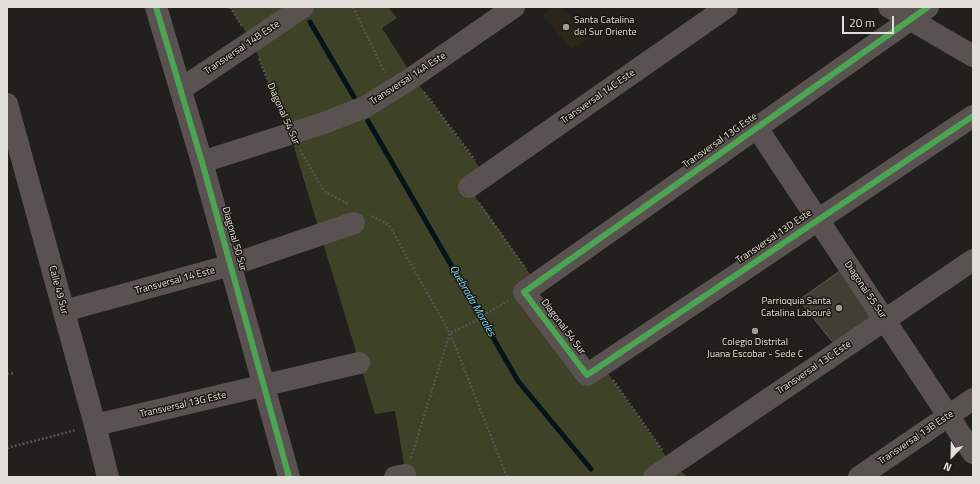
<!DOCTYPE html>
<meta charset="utf-8">
<style>
body{margin:0}
#map{position:relative;width:980px;height:484px;overflow:hidden;background:#22201d;font-family:"Titillium Web",sans-serif}
canvas{display:block}
.frame{position:absolute;inset:0;border:8px solid #e2dfda;pointer-events:none}
.north{position:absolute;left:932px;top:436px;width:40px;height:40px;-webkit-text-stroke:3px #1c1811;paint-order:stroke;rotate:202deg;font-size:11px;font-weight:700;line-height:16px;text-align:center;color:#e2dfda}
.north::after{content:'';display:block;margin:auto;width:14px;height:18px;background:#e2dfda;clip-path:polygon(50% 0,100% 100%,50% 72%,0 100%)}
.scale{position:absolute;left:842px;top:16px;width:52px;height:18px;box-sizing:border-box;border:2px solid #e2dfda;border-top:0;padding-left:5px;font-size:12px;line-height:14px;white-space:nowrap;color:#e2dfda;-webkit-text-stroke:3px #1c1811;paint-order:stroke}
</style>
<div id="map">
<canvas width="980" height="484"></canvas>
<div class="frame"></div>
<div class="north">N</div>
<div class="scale">20 m</div>
</div>
<script>
const c = document.querySelector('canvas').getContext('2d');
c.lineJoin = 'round';
function fill(path, color) {
  c.fillStyle = color;
  c.fill(path, 'evenodd');
}
function poly(rows) {
  const path = new Path2D();
  for (const r of rows) {
    path.moveTo(r[0], r[1]);
    for (let i = 2; i < r.length; i += 2) path.lineTo(r[i], r[i + 1]);
  }
  return path;
}
function stroke(path, color, width, dash) {
  c.strokeStyle = color;
  c.lineWidth = width;
  c.lineCap = dash ? 'butt' : 'round';
  c.setLineDash(dash || []);
  c.stroke(path);
}
function drawText(font, color, halo, rows, align = 'center') {
  c.font = font + ' "Titillium Web",sans-serif';
  c.lineWidth = 3;
  c.setLineDash([]);
  c.textBaseline = 'middle';
  c.strokeStyle = halo;
  c.fillStyle = color;
  for (const [text, x, y, turn = 0] of rows) {
    c.save();
    c.translate(x, y);
    c.rotate((+turn || 0) * Math.PI / 180);
    c.textAlign = isNaN(turn) ? turn : align;
    if (halo) c.strokeText(text, 0, 0);
    c.fillText(text, 0, 0);
    c.restore();
  }
}
const built = poly([
 [553,7,562,7,589,39,571,49,542,15]
]);
const green = poly([
 [230,7,388,7,397,18,382,28,413,77,486,176,469,188,536,283,524,292,587,375,602,365,672,465,688,477,406,477,395,411,375,414,290,134,252,41]
]);
const stream = poly([
 [310,22,354,97],
 [368,121,518,381,591,469]
]);
const building = poly([
 [844,268,879,317,835,345,799,300,844,268]
]);
const path = poly([
 [230,7,242,26],
 [353,7,385,73],
 [259,59,283,117],
 [424,92,475,160],
 [300,150,324,191,348,204],
 [479,203,526,269],
 [372,216,389,225,450,333,507,477],
 [7,374,13,373],
 [613,380,662,450],
 [7,448,76,430],
 [411,458,450,333,471,323,508,301]
]);
const minor = poly([
 [156,7,202,162,289,477],
 [889,7,973,56],
 [928,7,524,292,587,375,973,116],
 [181,89,303,7],
 [7,104,95,425,108,477],
 [757,128,973,453],
 [202,162,324,123,365,107,413,77,514,7],
 [469,187,727,7],
 [64,311,231,265,354,223],
 [95,425,359,363],
 [395,477,405,475],
 [654,477,973,260],
 [859,477,973,399]
]);
const cycleway = poly([
 [156,7,202,162,289,477],
 [928,7,524,292,587,375,973,116]
]);
const markers = [
 [566,27,4,"#9f9c98"],
 [839,308,4,"#9f9c98"],
 [755,331,4,"#9f9c98"]
];
const poiNames = [
 ["Santa Catalina",574,21],
 ["del Sur Oriente",574,33],
 ["Parrioquia Santa",831,302,"right"],
 ["Catalina Labouré",831,314,"right"],
 ["Colegio Distrital",755,343,"center"],
 ["Juana Escobar - Sede C",755,355,"center"]
];
const streetNames = [
 ["Transversal 14B Este",242,48,-34],
 ["Transversal 14A Este",408,79,-33],
 ["Transversal 14C Este",598,97,-35],
 ["Diagonal 54 Sur",283,114,66],
 ["Transversal 13G Este",720,141,-35],
 ["Transversal 13D Este",774,237,-34],
 ["Diagonal 50 Sur",234,239,74],
 ["Transversal 14 Este",175,281,-15],
 ["Calle 49 Sur",58,290,75],
 ["Diagonal 55 Sur",865,290,56],
 ["Diagonal 54 Sur",563,327,53],
 ["Transversal 13C Este",814,368,-34],
 ["Transversal 13G Este",183,405,-13],
 ["Transversal 13B Este",916,438,-34]
];
const waterNames = [
 ["Quebrada Morales",472,301,60]
];
fill(built, '#2c251a');
fill(green, '#3e4328');
stroke(stream, '#051419', 5);
fill(building, '#433e34');
stroke(building, '#5d5b58', 1);
stroke(path, '#575250', 2.5, [2, 2]);
stroke(minor, '#595251', 22);
stroke(cycleway, '#4ca352', 6);
for (const [x, y, r, color] of markers) {
  const dot = new Path2D();
  dot.arc(x, y, r, 0, 2 * Math.PI);
  c.fillStyle = color;
  c.fill(dot);
  stroke(dot, '#1c1811', 1.5);
}
drawText('10px', '#e2dfda', '#1c1811', poiNames, 'left');
drawText('10px', '#e2dfda', '#1c1811', streetNames);
drawText('italic 11px', '#76d4f4', '#1c1811', waterNames);
</script>
